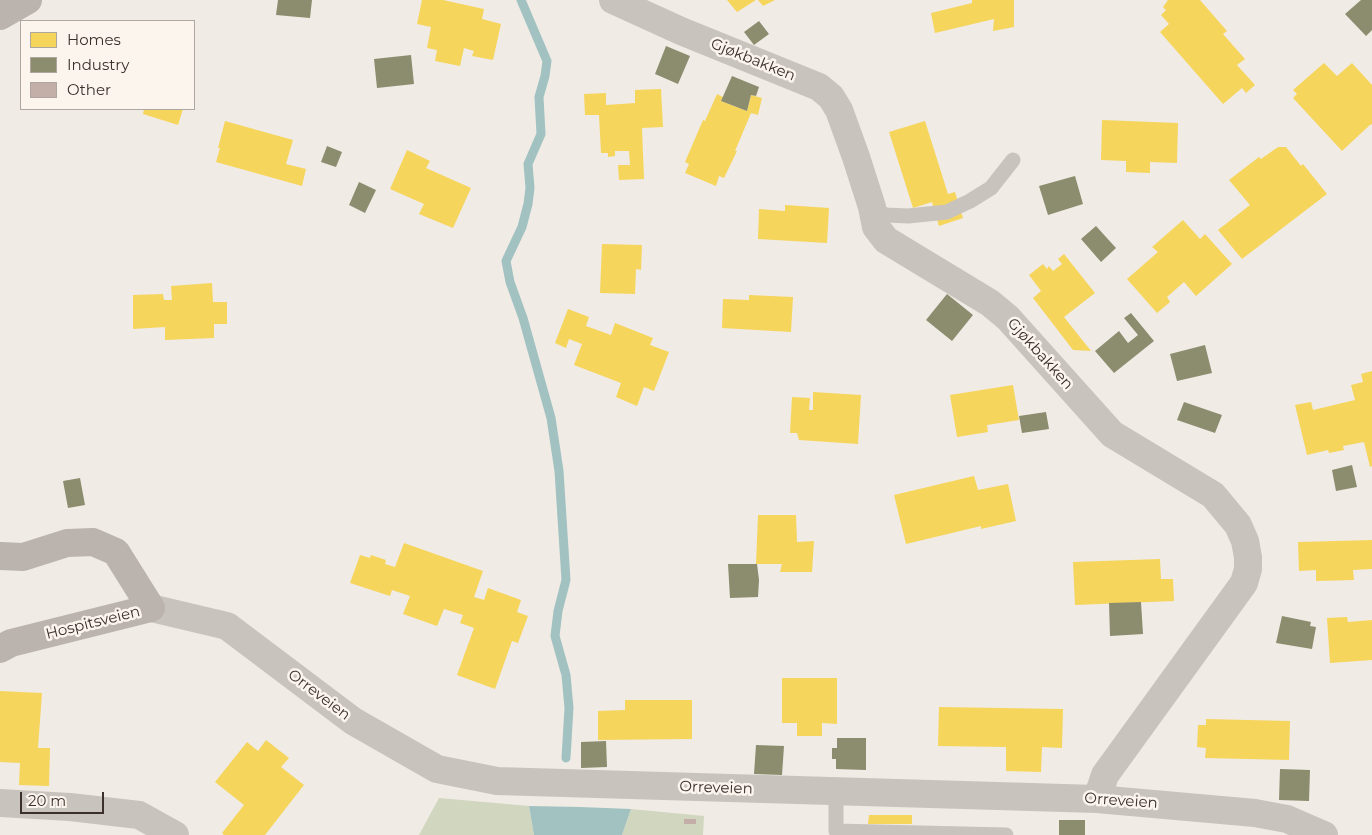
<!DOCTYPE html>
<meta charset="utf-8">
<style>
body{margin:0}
#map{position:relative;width:1372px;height:835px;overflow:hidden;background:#f0ebe5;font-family:Montserrat,sans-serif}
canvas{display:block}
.legend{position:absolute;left:20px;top:20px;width:175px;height:90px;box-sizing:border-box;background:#fbf5ee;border:1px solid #aea6a0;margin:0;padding:6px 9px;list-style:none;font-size:15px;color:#3b302b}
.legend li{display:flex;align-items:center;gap:10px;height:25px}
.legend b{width:25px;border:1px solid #aea6a0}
.scale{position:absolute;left:20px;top:792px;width:84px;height:22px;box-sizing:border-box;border:2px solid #3b302b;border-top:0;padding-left:6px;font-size:15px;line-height:18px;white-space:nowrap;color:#3b302b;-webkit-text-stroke:4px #fbf5ee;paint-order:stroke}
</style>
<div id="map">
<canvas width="1372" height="835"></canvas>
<ul class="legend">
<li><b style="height:14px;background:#f6d55c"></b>Homes</li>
<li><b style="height:14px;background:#8c8c6e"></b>Industry</li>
<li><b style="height:14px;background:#c3afa7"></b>Other</li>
</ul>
<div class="scale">20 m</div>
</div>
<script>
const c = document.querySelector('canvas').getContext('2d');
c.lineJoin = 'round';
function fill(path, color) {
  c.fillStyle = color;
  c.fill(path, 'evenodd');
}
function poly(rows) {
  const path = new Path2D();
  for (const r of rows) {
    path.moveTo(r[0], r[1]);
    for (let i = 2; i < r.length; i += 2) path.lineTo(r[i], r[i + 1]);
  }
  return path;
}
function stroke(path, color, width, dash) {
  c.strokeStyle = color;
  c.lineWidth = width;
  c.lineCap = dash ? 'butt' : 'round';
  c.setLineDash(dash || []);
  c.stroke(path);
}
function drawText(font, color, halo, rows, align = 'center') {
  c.font = font + ' Montserrat,sans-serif';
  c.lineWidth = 5;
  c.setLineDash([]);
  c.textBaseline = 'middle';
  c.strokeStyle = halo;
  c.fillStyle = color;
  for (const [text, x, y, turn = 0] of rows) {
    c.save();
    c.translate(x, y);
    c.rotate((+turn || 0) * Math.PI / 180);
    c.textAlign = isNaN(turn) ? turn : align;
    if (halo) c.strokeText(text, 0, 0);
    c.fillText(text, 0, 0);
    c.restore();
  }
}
const green = poly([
 [439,798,529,806,534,835,419,835],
 [631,809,704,816,703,835,622,835]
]);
const water = poly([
 [529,806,580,807,631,809,622,835,534,835]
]);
const homes = poly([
 [422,0,443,0,484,9,482,19,501,24,493,60,472,56,474,51,464,48,460,66,435,61,437,50,427,48,431,27,417,24],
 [727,0,756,0,737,12],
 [758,0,775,0,763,6],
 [972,0,1014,0,1014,27,993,31,994,19,935,33,931,13,972,3],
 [1168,0,1200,0,1227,31,1223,34,1245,59,1237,65,1255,85,1246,93,1242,88,1223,104,1160,32,1169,24,1161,15,1166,10,1163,7],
 [1324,63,1337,76,1352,63,1372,85,1372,125,1371,124,1342,151,1293,98,1297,94,1293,90],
 [661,89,663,127,642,128,644,179,619,180,618,165,630,165,629,151,615,151,615,156,608,157,608,153,601,153,599,115,585,115,584,94,606,93,606,105,635,103,635,90],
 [717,94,723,97,721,101,747,111,751,95,762,98,758,115,751,113,735,151,737,151,724,178,719,176,716,186,685,173,689,164,685,162,703,120,705,121],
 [144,109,183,109,178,125,143,114],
 [1102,120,1178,123,1177,163,1150,162,1150,173,1126,172,1126,161,1101,160],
 [225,121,293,140,286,164,306,169,302,186,216,162,220,148,218,148],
 [925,121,948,194,955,192,963,218,939,226,932,202,913,208,889,132],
 [1278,147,1286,147,1301,166,1303,164,1327,194,1242,259,1218,230,1250,205,1229,180,1259,157,1261,159],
 [407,150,430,161,426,168,471,188,453,228,419,214,424,204,390,189],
 [785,205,829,208,827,243,758,239,759,209,785,211],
 [1183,220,1200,239,1205,234,1232,264,1196,296,1184,282,1167,297,1170,302,1157,313,1127,279,1158,252,1152,247],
 [602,244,642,245,641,270,636,269,635,294,600,293],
 [1064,254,1095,293,1064,317,1091,351,1073,350,1033,298,1041,291,1029,275,1043,264,1047,269,1049,266,1053,271,1062,264,1058,259],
 [212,283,213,302,227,302,227,324,214,324,214,338,165,340,165,327,133,329,133,295,163,294,164,300,172,300,171,286],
 [749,295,793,297,791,332,722,328,723,299,749,300],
 [568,309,589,317,586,326,611,335,615,323,653,338,650,345,669,352,654,391,644,387,637,406,616,397,621,383,574,365,582,344,569,339,566,348,555,343],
 [1372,371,1372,466,1370,467,1364,442,1343,446,1344,450,1329,453,1328,450,1307,455,1295,405,1311,402,1313,410,1355,400,1351,385,1363,382,1361,374],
 [1013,385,1019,420,987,425,988,432,957,437,950,395],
 [813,392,861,395,858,444,799,440,797,433,790,433,792,397,810,398,809,410,813,410],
 [974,476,978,490,1008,484,1016,521,981,529,981,526,906,544,894,495],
 [758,515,796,515,797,542,814,541,812,572,780,572,782,564,756,564],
 [1372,540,1372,569,1353,570,1354,580,1316,581,1316,570,1299,571,1298,542],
 [404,543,483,571,474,597,484,600,488,588,521,600,517,612,528,616,518,643,512,641,495,689,457,675,474,628,460,623,463,615,444,609,437,626,403,614,410,596,392,590,390,596,350,583,360,555,370,558,371,555,386,560,385,564,395,567],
 [1160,559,1161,579,1173,579,1174,601,1075,605,1073,562],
 [1347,617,1348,622,1372,620,1372,660,1330,663,1327,618],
 [782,678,837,678,837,724,822,723,822,736,797,736,797,723,782,723],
 [0,691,42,693,38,748,50,748,49,786,19,785,20,763,0,762],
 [625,700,692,700,692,739,598,740,598,711,625,710],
 [939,707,1063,709,1062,748,1042,747,1041,772,1006,771,1006,747,938,746],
 [1206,719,1290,721,1289,760,1205,758,1206,748,1197,747,1198,725,1206,725],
 [266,740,289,758,281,767,304,785,265,835,224,835,222,833,244,805,215,782,247,742,258,751],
 [869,815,912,815,912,824,868,824]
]);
const industry = poly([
 [278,0,312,0,310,18,276,15],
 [1361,0,1372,0,1372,30,1366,36,1345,14],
 [759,21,769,34,754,45,744,32],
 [666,46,690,56,678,84,655,74],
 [411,55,414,84,377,88,374,59],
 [732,76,759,87,756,96,751,95,747,111,721,101],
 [327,146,342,152,336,167,321,162],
 [1075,176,1083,204,1048,215,1039,186],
 [359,182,376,190,365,213,349,205],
 [1096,226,1116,248,1101,262,1081,239],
 [947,294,973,315,952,341,926,320],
 [1131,313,1154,341,1114,373,1095,351,1119,331,1128,343,1138,335,1124,318],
 [1205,345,1212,373,1177,381,1170,354],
 [1184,402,1222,415,1215,433,1177,420],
 [1046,412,1049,429,1022,433,1019,416],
 [1352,465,1357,487,1336,491,1332,470],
 [80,478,85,505,68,508,63,481],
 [728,564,757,564,759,580,758,597,730,598],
 [1141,602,1143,634,1110,636,1109,603],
 [1282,616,1311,622,1310,626,1316,627,1312,649,1276,643],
 [837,738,866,738,866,770,836,769,836,759,832,759,832,748,837,748],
 [606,741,607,767,581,768,581,742],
 [756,745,784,746,782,775,754,774],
 [1280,769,1310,770,1309,801,1279,800],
 [1059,820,1085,820,1085,835,1059,835]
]);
const stream = poly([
 [521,0,547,61,545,76,539,97,541,134,528,164,530,188,528,204,522,227,506,261,510,282,523,318,551,418,559,471,566,580,558,611,555,636,566,675,569,708,566,758]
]);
const building = poly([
 [684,819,696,819,696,824,684,824]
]);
const lane = poly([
 [871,208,886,215,908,216,947,212,970,201,991,188,1013,160],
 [836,791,836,831,1006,835]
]);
const street = poly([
 [613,0,681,31,819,87,831,97,839,110,856,157,872,207,876,227,886,240,990,303,1008,318,1112,434,1213,495,1238,525,1245,541,1248,557,1248,569,1244,583,1105,775,1097,799],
 [151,608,227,626,353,721,437,769,497,781,1097,799,1255,813,1287,819,1324,835],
 [0,803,70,807,139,815,175,835]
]);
const secondary = poly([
 [0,16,28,0],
 [0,556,23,557,67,543,93,542,116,552,151,608,11,643,0,649]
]);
const streetNames = [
 ["Gjøkbakken",753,60,22],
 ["Gjøkbakken",1040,354,48],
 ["Hospitsveien",93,623,-14],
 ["Orreveien",319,695,37],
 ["Orreveien",716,788,2],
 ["Orreveien",1121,801,4]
];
fill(green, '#d1d6bf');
fill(water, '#a1c2c1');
fill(homes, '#f6d55c');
fill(industry, '#8c8c6e');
stroke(stream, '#a1c2c1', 9);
fill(building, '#c3afa7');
stroke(lane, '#c9c3be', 15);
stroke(street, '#c9c3be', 28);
stroke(secondary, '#bab3ae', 28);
drawText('15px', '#3b302b', '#fbf5ee', streetNames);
</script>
